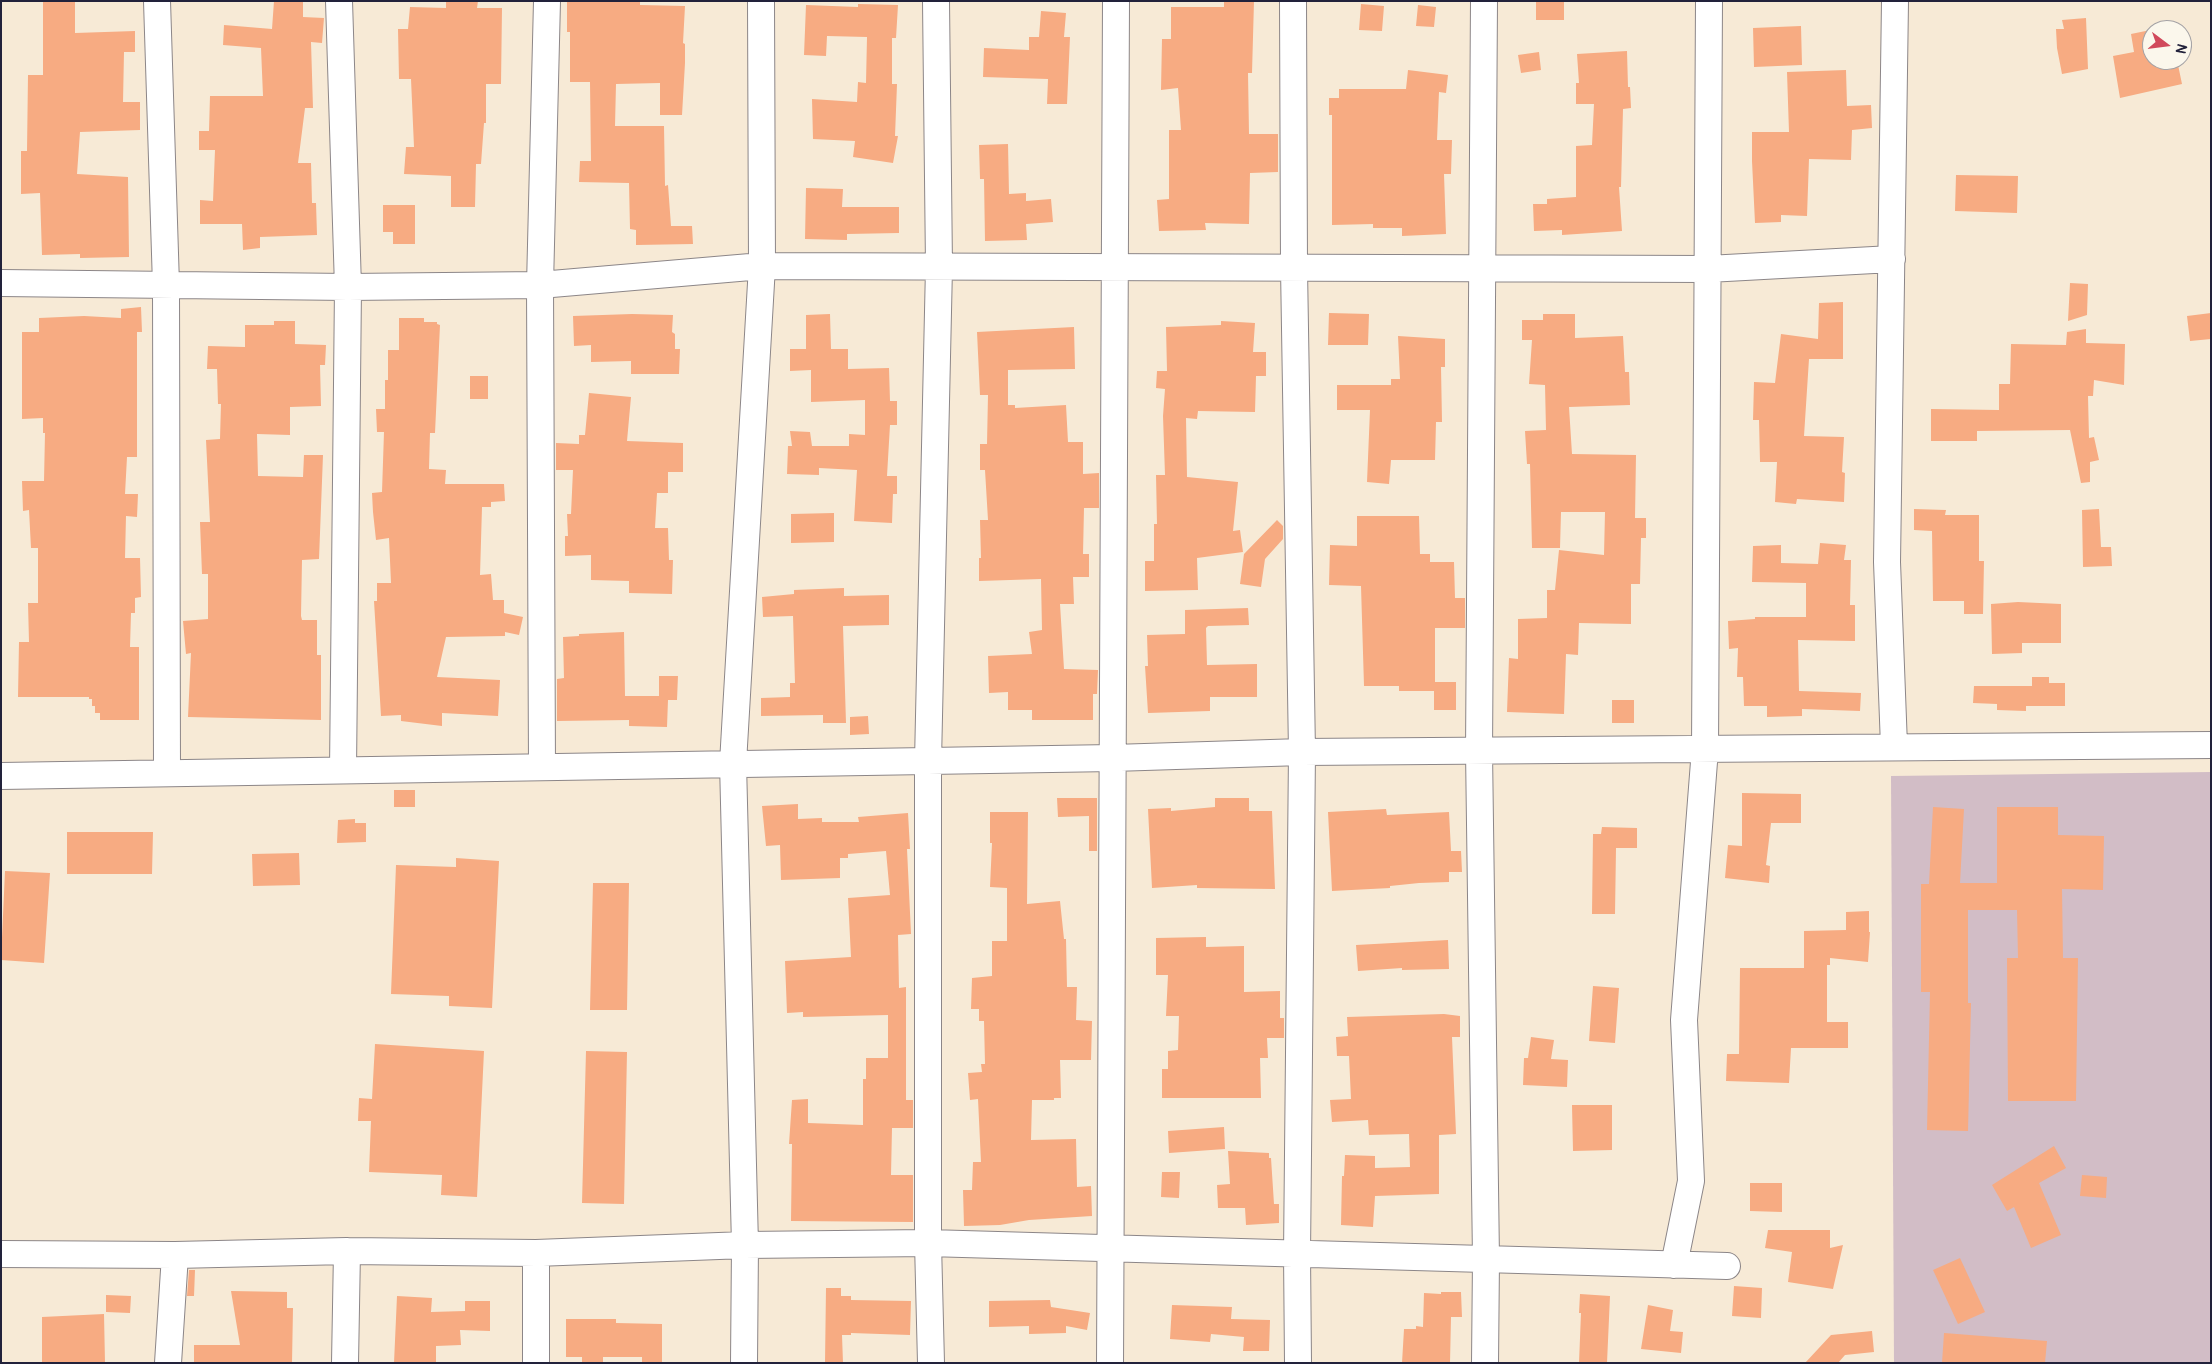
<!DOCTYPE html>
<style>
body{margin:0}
#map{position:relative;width:2212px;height:1364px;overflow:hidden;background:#f7ead6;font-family:Pangolin,sans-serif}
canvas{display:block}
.frame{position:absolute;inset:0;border:2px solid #22223b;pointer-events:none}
.north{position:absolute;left:2142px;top:20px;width:50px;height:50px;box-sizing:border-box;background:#fbf7ec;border:1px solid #a4a2a5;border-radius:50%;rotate:105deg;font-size:14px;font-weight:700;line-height:20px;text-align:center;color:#22223b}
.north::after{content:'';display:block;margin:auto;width:18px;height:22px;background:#d1495b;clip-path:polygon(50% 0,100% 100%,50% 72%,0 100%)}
</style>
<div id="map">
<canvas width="2212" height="1364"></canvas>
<div class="frame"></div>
<div class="north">N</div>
</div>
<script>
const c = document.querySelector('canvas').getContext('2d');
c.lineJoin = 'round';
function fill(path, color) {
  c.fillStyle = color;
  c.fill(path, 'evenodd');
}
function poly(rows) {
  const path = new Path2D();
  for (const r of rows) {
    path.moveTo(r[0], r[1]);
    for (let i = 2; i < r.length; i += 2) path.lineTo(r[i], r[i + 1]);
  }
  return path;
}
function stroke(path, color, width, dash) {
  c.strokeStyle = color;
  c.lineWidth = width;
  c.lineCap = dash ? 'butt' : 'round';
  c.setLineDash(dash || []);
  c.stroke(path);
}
const industrial = poly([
 [2211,772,2211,1363,1894,1363,1891,776]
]);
const building = poly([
 [43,1,75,1,75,33,135,31,135,52,124,52,123,102,140,102,140,130,80,132,77,174,128,177,129,257,80,258,80,254,42,255,40,193,21,194,21,151,27,151,28,75,43,75],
 [274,1,303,1,303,17,324,18,322,43,311,42,313,108,305,108,298,163,311,163,312,203,316,203,317,235,260,237,260,248,243,250,242,224,200,224,200,200,213,201,215,150,199,150,199,131,209,131,210,96,263,96,261,48,223,45,224,25,272,29],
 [446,1,478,1,477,8,502,8,501,84,486,84,486,123,484,123,481,164,476,164,475,207,451,207,451,176,404,174,406,147,414,147,411,79,399,79,398,29,408,29,410,7,446,8],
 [567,1,640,1,640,5,685,6,683,43,685,44,685,63,682,115,660,115,660,83,616,84,615,126,664,126,665,186,668,185,671,226,692,226,693,244,636,245,636,230,630,229,629,183,579,182,580,161,591,161,590,82,570,82,570,32,567,32],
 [1224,1,1254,1,1252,73,1248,73,1249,134,1278,134,1278,172,1250,173,1249,224,1205,223,1206,230,1159,231,1157,200,1169,199,1169,130,1181,130,1178,88,1161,90,1162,39,1171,39,1171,7,1224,7],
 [1536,1,1564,1,1564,20,1536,20],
 [858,4,898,5,896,38,892,38,892,84,897,84,895,136,898,136,893,163,853,157,855,141,813,139,812,99,857,102,858,82,866,83,867,37,827,36,826,56,804,55,806,5,858,7],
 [1361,4,1384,6,1382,31,1359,30],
 [1418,5,1436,7,1434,27,1416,26],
 [1041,11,1066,13,1064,37,1070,37,1067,104,1047,104,1048,79,983,77,984,48,1029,50,1029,37,1039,37],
 [2086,18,2088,69,2062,74,2057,48,2056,29,2064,29,2062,20],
 [1801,26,1802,65,1754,67,1753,28],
 [2170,26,2171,30,2152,30,2152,60,2177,60,2182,84,2120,98,2113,56,2134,52,2131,34],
 [1627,51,1628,87,1630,87,1631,108,1623,109,1621,187,1619,187,1622,231,1562,235,1562,230,1534,231,1533,204,1547,204,1547,199,1576,197,1576,146,1592,145,1594,104,1576,104,1576,83,1579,83,1577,54],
 [1539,52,1541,70,1521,73,1518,55],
 [1408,70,1448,75,1446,93,1439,92,1437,140,1452,140,1451,174,1444,174,1446,234,1402,236,1402,228,1373,228,1373,224,1332,225,1332,115,1329,115,1329,98,1339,98,1339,89,1406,89],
 [1846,70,1847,106,1871,105,1872,128,1852,130,1851,160,1809,159,1807,216,1781,215,1781,222,1755,223,1752,161,1752,132,1789,132,1787,72],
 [1008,144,1009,194,1026,193,1026,201,1051,199,1053,222,1026,224,1027,240,985,241,984,179,980,179,979,145],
 [1956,175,2018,176,2017,213,1955,211],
 [806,188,843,189,842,207,899,207,899,233,847,234,847,240,805,239],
 [383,205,415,205,415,244,393,244,393,232,383,232],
 [2070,283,2088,284,2087,315,2068,321],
 [1843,302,1843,359,1809,359,1804,436,1844,437,1842,472,1845,473,1844,502,1797,499,1796,504,1775,502,1777,462,1760,462,1759,420,1753,420,1754,382,1775,383,1781,334,1818,339,1819,303],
 [141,307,142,332,137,332,137,457,127,457,125,494,138,494,137,517,126,516,125,558,140,558,141,597,135,598,135,613,131,613,130,647,139,647,139,720,100,720,100,713,95,713,95,706,92,706,92,699,89,699,89,697,18,697,19,642,29,642,28,603,38,603,38,548,31,548,29,510,23,511,22,481,44,481,45,433,43,433,43,418,22,419,22,332,39,332,39,318,84,316,121,318,121,309],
 [1329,313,1369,314,1368,345,1328,345],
 [2211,313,2211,339,2190,341,2187,316],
 [632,314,673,315,672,332,675,334,675,349,680,349,679,374,631,374,631,361,591,362,591,345,574,346,573,316],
 [830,314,831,349,848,349,848,369,889,368,890,401,897,401,897,425,890,425,887,476,897,476,897,494,893,494,892,523,854,521,857,470,819,468,819,475,787,474,788,446,792,446,790,431,810,432,812,446,849,446,849,434,865,435,865,400,811,402,811,370,790,371,790,349,806,349,806,315],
 [1543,314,1575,314,1575,338,1623,336,1625,372,1629,372,1630,405,1569,407,1572,454,1636,455,1635,518,1646,518,1646,538,1641,538,1640,584,1631,584,1631,624,1579,623,1578,655,1566,654,1564,714,1507,712,1509,658,1518,659,1518,619,1547,618,1547,590,1555,590,1559,550,1604,555,1605,512,1561,512,1560,548,1532,548,1530,464,1527,464,1525,431,1546,430,1545,385,1529,384,1532,340,1522,340,1522,320,1543,320],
 [399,318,424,318,424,322,437,322,437,324,440,325,435,433,430,433,429,469,446,470,445,484,504,484,505,501,491,502,491,507,482,507,480,575,491,574,493,600,504,600,504,613,523,617,519,635,505,632,505,636,446,637,437,677,500,680,498,716,442,713,442,726,401,721,401,715,381,716,374,601,377,601,377,583,391,583,389,538,376,540,373,512,372,493,382,492,384,432,377,432,376,409,385,409,385,380,388,380,388,350,399,350],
 [274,321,295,321,295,344,326,345,325,365,320,365,321,406,290,407,290,435,257,434,258,476,303,477,304,455,323,455,319,559,302,560,301,616,302,620,317,620,317,655,321,655,321,720,188,717,191,653,186,654,183,621,208,619,208,574,202,574,200,522,210,522,206,440,220,439,221,404,218,404,217,369,207,369,208,346,245,347,245,325,274,325],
 [1221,321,1255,323,1253,352,1266,352,1266,376,1256,376,1255,412,1198,411,1197,419,1186,418,1187,477,1238,482,1233,531,1240,530,1243,552,1197,558,1198,590,1145,591,1145,561,1154,561,1154,524,1157,524,1156,475,1165,475,1163,416,1165,389,1156,388,1157,371,1167,371,1166,327,1221,325],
 [1074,327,1075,369,1008,370,1008,405,1015,405,1015,408,1066,405,1068,442,1083,442,1083,474,1099,473,1099,508,1084,508,1083,554,1089,554,1089,577,1073,577,1074,604,1060,604,1064,669,1098,670,1097,694,1093,694,1093,720,1032,720,1032,710,1008,710,1008,692,989,693,988,656,1032,654,1029,632,1042,630,1041,579,979,581,979,558,981,558,980,520,988,520,985,470,980,470,980,444,987,444,988,395,980,395,977,332],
 [2086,329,2086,343,2125,344,2124,385,2094,380,2093,396,2088,396,2089,438,2094,437,2099,460,2090,462,2090,482,2081,483,2070,430,1977,431,1977,441,1931,441,1931,409,1999,410,1999,384,2010,384,2011,344,2066,345,2067,332],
 [1398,336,1445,339,1445,367,1441,367,1442,422,1436,422,1435,460,1391,460,1389,484,1367,482,1370,410,1337,410,1337,385,1391,385,1391,379,1400,379],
 [470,376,488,376,488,399,470,399],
 [589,393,631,397,627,441,683,443,683,472,668,472,668,493,657,493,655,528,668,528,669,560,673,560,672,594,629,593,629,581,591,580,591,555,565,556,565,536,568,536,567,514,571,514,573,470,556,470,556,443,579,444,579,435,585,435],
 [1914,509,1946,510,1945,515,1979,515,1979,561,1984,561,1983,614,1964,614,1964,601,1933,601,1932,531,1914,530],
 [2099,509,2101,547,2111,547,2112,566,2083,567,2082,510],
 [834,513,834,542,791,543,791,514],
 [1357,516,1419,516,1420,554,1430,554,1430,562,1454,562,1455,598,1465,598,1465,628,1435,628,1435,682,1456,682,1456,710,1434,710,1434,691,1399,691,1399,686,1364,686,1361,586,1329,585,1330,545,1357,546],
 [1277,520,1283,526,1283,539,1265,559,1261,587,1240,584,1244,554],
 [1820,543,1846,545,1844,560,1851,560,1850,605,1855,605,1855,641,1798,640,1799,691,1861,693,1860,711,1802,709,1802,716,1767,717,1767,706,1744,706,1743,677,1737,677,1738,648,1729,649,1728,621,1755,619,1755,617,1806,617,1806,583,1752,582,1753,546,1781,545,1781,563,1818,564],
 [844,588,844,596,889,595,889,625,843,626,846,723,823,723,823,715,761,716,761,698,790,697,790,683,795,683,793,616,763,617,762,597,794,594,794,590],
 [2018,602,2061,604,2061,643,2022,643,2022,653,1992,654,1991,604],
 [1248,608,1249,625,1208,626,1206,628,1207,665,1257,664,1257,697,1210,697,1210,711,1148,713,1145,666,1148,666,1147,635,1185,634,1185,610],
 [624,632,625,696,659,696,659,676,678,676,677,700,668,700,667,727,629,726,629,720,557,721,557,679,564,678,563,637,579,636,579,634],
 [2032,677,2049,677,2049,683,2065,683,2065,706,2026,706,2026,711,1997,710,1997,704,1973,703,1974,686,2032,686],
 [1612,700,1634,700,1634,723,1612,723],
 [868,716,869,734,850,735,850,717],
 [394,790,415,790,415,807,394,807],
 [1742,793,1801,794,1801,823,1771,823,1766,865,1770,866,1769,883,1725,878,1728,845,1742,846],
 [1057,798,1097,798,1097,851,1089,851,1089,816,1058,817],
 [1215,798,1249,798,1249,811,1272,811,1275,889,1197,888,1197,885,1152,888,1148,809,1171,808,1171,811,1215,807],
 [798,804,798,819,822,818,822,822,859,822,858,817,908,813,910,849,907,849,911,934,898,935,899,988,906,987,906,1100,913,1100,913,1128,892,1128,891,1175,913,1175,913,1222,791,1221,792,1144,789,1144,792,1100,808,1099,808,1123,863,1125,863,1079,866,1079,866,1058,888,1058,888,1015,803,1017,803,1012,787,1013,785,961,851,957,848,898,890,895,886,851,848,854,848,858,840,858,840,878,781,880,780,845,766,846,762,806],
 [1933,807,1964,809,1960,883,1997,883,1997,807,2058,807,2058,835,2104,836,2103,890,2062,889,2063,958,2078,958,2076,1101,2008,1101,2007,958,2018,958,2017,910,1968,910,1968,1003,1971,1003,1968,1131,1927,1130,1930,992,1921,992,1921,884,1929,884],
 [1386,809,1387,815,1449,812,1451,851,1461,851,1462,872,1449,872,1449,882,1419,883,1390,886,1390,888,1332,891,1328,812],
 [990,812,1028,812,1027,904,1060,901,1064,939,1066,939,1067,987,1077,987,1076,1020,1092,1021,1091,1060,1060,1060,1061,1098,1054,1098,1054,1100,1032,1100,1031,1140,1076,1139,1077,1187,1091,1186,1092,1216,1029,1220,1000,1225,964,1226,963,1190,972,1190,973,1162,981,1162,978,1099,970,1100,968,1073,982,1072,981,1064,985,1064,984,1021,979,1021,979,1009,971,1009,972,978,992,976,992,941,1007,941,1007,888,990,887,992,843,990,843],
 [355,819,355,823,366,823,366,842,337,843,338,820],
 [1602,827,1637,828,1637,848,1616,848,1615,914,1592,914,1593,834,1601,834],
 [67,832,153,832,152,874,67,874],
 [299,853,300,885,253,886,252,854],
 [456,858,499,861,492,1008,449,1006,449,996,391,994,396,865,456,867],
 [5,871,50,873,44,963,1,960],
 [593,883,629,883,627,1010,590,1010],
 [1869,911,1869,932,1870,932,1868,962,1830,958,1830,965,1827,965,1827,1022,1848,1022,1848,1048,1791,1048,1789,1083,1726,1081,1727,1054,1739,1054,1740,968,1804,968,1804,931,1846,930,1846,912],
 [1206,937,1206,947,1244,946,1244,992,1280,991,1280,1018,1284,1018,1284,1038,1267,1038,1268,1058,1260,1058,1261,1098,1162,1098,1162,1069,1168,1069,1168,1051,1178,1050,1179,1016,1166,1016,1168,975,1156,975,1156,938],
 [1448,940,1449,969,1402,970,1402,968,1358,971,1356,945],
 [1593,986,1619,988,1615,1043,1589,1041],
 [1444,1014,1460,1016,1460,1037,1452,1037,1456,1134,1439,1135,1439,1194,1375,1196,1373,1227,1341,1225,1342,1176,1344,1176,1345,1155,1375,1156,1375,1168,1410,1167,1409,1134,1369,1135,1368,1120,1332,1122,1330,1100,1351,1099,1349,1056,1337,1056,1336,1037,1348,1036,1347,1017],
 [1531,1037,1554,1040,1551,1059,1568,1060,1567,1087,1523,1085,1524,1058,1528,1058],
 [375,1044,484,1051,477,1197,441,1195,442,1175,369,1172,371,1121,358,1121,359,1098,372,1099],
 [586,1051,627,1052,624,1204,582,1203],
 [1572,1105,1612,1105,1612,1150,1573,1151],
 [1224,1127,1225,1149,1169,1153,1168,1131],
 [2054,1146,2066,1168,2039,1183,2061,1235,2031,1248,2014,1207,2007,1211,1992,1185],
 [1228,1151,1269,1153,1269,1158,1271,1158,1274,1204,1279,1204,1279,1223,1246,1225,1245,1208,1218,1208,1217,1185,1230,1184],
 [1162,1172,1180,1172,1179,1198,1161,1197],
 [2082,1175,2107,1177,2106,1198,2080,1196],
 [1750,1183,1782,1183,1782,1212,1750,1211],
 [1768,1230,1830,1230,1830,1248,1843,1245,1833,1289,1788,1282,1792,1252,1765,1248],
 [1960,1258,1985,1312,1958,1324,1933,1270],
 [189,1270,195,1270,194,1296,187,1296],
 [1734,1286,1762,1288,1761,1318,1732,1316],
 [826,1288,841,1288,841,1296,851,1296,851,1300,911,1301,910,1335,851,1333,851,1335,842,1335,843,1363,825,1363],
 [231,1291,287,1292,287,1308,293,1308,292,1363,194,1363,194,1345,240,1345],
 [1441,1292,1461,1292,1462,1317,1451,1317,1450,1363,1402,1363,1404,1329,1416,1329,1416,1326,1423,1327,1424,1293,1441,1294],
 [1580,1294,1610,1296,1607,1363,1579,1363,1581,1313,1579,1313],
 [106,1295,131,1296,130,1313,106,1312],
 [397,1296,432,1298,431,1312,465,1311,465,1301,490,1301,490,1331,460,1330,461,1345,436,1346,436,1363,394,1363],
 [1050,1300,1051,1307,1090,1313,1087,1330,1066,1326,1066,1333,1029,1334,1029,1326,989,1327,989,1301],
 [1172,1305,1232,1307,1231,1319,1270,1320,1269,1351,1243,1351,1244,1337,1211,1334,1210,1342,1170,1339],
 [1648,1305,1673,1310,1670,1331,1683,1332,1681,1353,1641,1349],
 [104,1314,105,1363,42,1363,42,1317],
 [566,1319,616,1319,616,1323,662,1324,662,1363,642,1363,642,1357,603,1357,603,1363,582,1363,582,1357,566,1357],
 [1872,1331,1874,1352,1845,1355,1838,1363,1805,1363,1831,1335],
 [1944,1333,2047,1341,2045,1363,1942,1363]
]);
const minor = poly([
 [157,1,166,285,167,773],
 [339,1,348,287,343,770],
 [1293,1,1294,268,1302,752,1297,1254,1298,1363],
 [1484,1,1479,751,1486,1259,1485,1363],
 [1,283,348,287,540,285,762,266,1708,269,1892,259],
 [1894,746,1887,562,1895,1],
 [542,767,540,285,547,1],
 [1,776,1113,758,1302,752,2211,745],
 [1,1254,175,1255,347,1251,536,1253,745,1245,928,1243,1727,1266],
 [1674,1265,1691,1181,1684,1020,1705,749,1709,1],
 [168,1363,175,1255],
 [345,1363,347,1251],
 [536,1363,536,1253],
 [744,1363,745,1245,733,763,762,266,761,1],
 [931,1363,928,1243,928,761,939,267,936,1],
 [1110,1363,1116,1]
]);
fill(industrial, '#d2bdc6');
fill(building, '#f7ab82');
stroke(minor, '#8c8688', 28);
stroke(minor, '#fff', 26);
</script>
